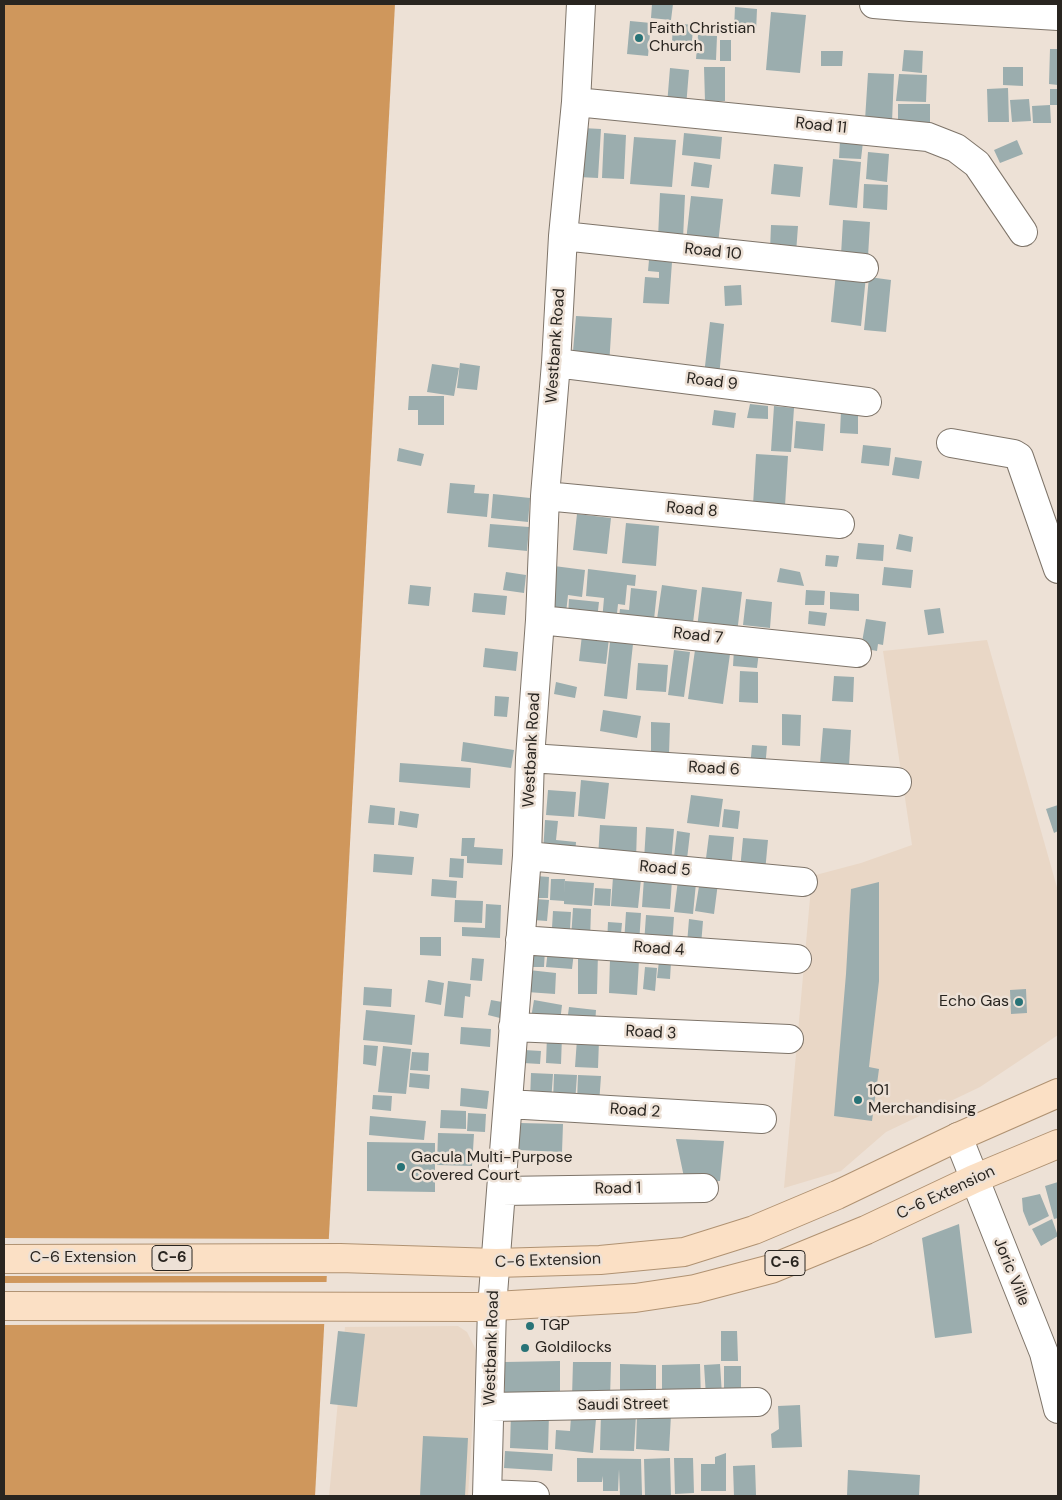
<!DOCTYPE html>
<style>
body{margin:0}
#map{position:relative;width:1062px;height:1500px;overflow:hidden;background:#ede1d6;font-family:"DM Sans",sans-serif}
canvas{display:block}
.frame{position:absolute;inset:0;border:5px solid #292520;pointer-events:none}
</style>
<div id="map">
<canvas width="1062" height="1500"></canvas>
<div class="frame"></div>
</div>
<script>
const c = document.querySelector('canvas').getContext('2d');
c.lineJoin = 'round';
function fill(path, color) {
  c.fillStyle = color;
  c.fill(path, 'evenodd');
}
function poly(rows) {
  const path = new Path2D();
  for (const r of rows) {
    path.moveTo(r[0], r[1]);
    for (let i = 2; i < r.length; i += 2) path.lineTo(r[i], r[i + 1]);
  }
  return path;
}
function stroke(path, color, width, dash) {
  c.strokeStyle = color;
  c.lineWidth = width;
  c.lineCap = dash ? 'butt' : 'round';
  c.setLineDash(dash || []);
  c.stroke(path);
}
function drawText(font, color, halo, rows, align = 'center') {
  c.font = font + ' "DM Sans",sans-serif';
  c.lineWidth = 5;
  c.setLineDash([]);
  c.textBaseline = 'middle';
  c.strokeStyle = halo;
  c.fillStyle = color;
  for (const [text, x, y, turn = 0] of rows) {
    c.save();
    c.translate(x, y);
    c.rotate((+turn || 0) * Math.PI / 180);
    c.textAlign = isNaN(turn) ? turn : align;
    if (halo) c.strokeText(text, 0, 0);
    c.fillText(text, 0, 0);
    c.restore();
  }
}
const built = poly([
 [987,640,1058,891,1058,1035,980,1087,886,1132,841,1171,784,1188,812,876,861,863,912,845,883,651],
 [458,1326,467,1332,477,1352,468,1496,329,1496,345,1327]
]);
const water = poly([
 [4,4,395,4,315,1496,4,1496]
]);
const pier = poly([
 [4,1238,332,1239,330,1276,4,1276],
 [329,1282,327,1324,4,1325,4,1283]
]);
const building = poly([
 [652,4,673,4,671,20,651,18],
 [735,7,757,9,756,32,734,30],
 [771,12,806,15,800,73,766,70],
 [630,21,651,23,648,56,627,54],
 [673,23,693,25,692,43,672,42],
 [698,35,717,36,716,60,696,59],
 [720,40,731,40,731,61,720,61],
 [1050,49,1058,49,1058,85,1049,84],
 [904,50,923,51,922,73,902,71],
 [821,51,843,51,842,66,821,66],
 [704,67,725,67,725,101,705,101],
 [1003,67,1023,67,1023,86,1003,85],
 [670,68,689,70,686,107,667,105],
 [868,73,894,74,892,122,865,120],
 [899,74,927,75,926,102,896,101],
 [1008,88,1009,122,988,122,987,89],
 [1050,89,1058,89,1058,105,1050,105,1051,123,1033,123,1032,106,1050,105],
 [1029,99,1031,121,1012,122,1010,100],
 [898,104,930,104,930,130,898,130],
 [582,128,601,129,598,178,579,177],
 [604,133,626,135,624,179,602,178],
 [684,133,722,137,720,159,682,155],
 [634,137,676,140,672,187,630,184],
 [1017,140,1023,154,1000,163,994,150],
 [840,141,863,142,861,159,839,158],
 [868,152,889,154,887,182,866,179],
 [833,159,861,162,857,208,829,205],
 [694,162,712,165,709,188,691,186],
 [774,164,803,167,800,197,771,194],
 [864,184,888,185,887,210,863,208],
 [660,193,685,195,683,239,658,238],
 [691,196,723,199,718,244,686,241],
 [843,220,870,222,868,257,841,255],
 [771,225,798,226,796,253,770,251],
 [649,260,672,262,669,304,643,303,645,277,659,278,659,272,648,271],
 [836,273,866,276,861,326,831,322],
 [869,277,891,280,886,332,864,330],
 [741,285,742,305,725,306,724,286],
 [576,316,612,318,609,366,572,363],
 [710,322,724,324,719,377,704,375],
 [460,363,480,366,477,390,457,388],
 [432,364,459,368,454,396,427,392],
 [409,396,444,396,444,425,418,425,418,410,408,410],
 [750,404,768,406,768,419,747,418],
 [774,406,794,408,791,452,771,451],
 [714,410,736,413,734,428,712,425],
 [841,411,858,411,858,434,840,433],
 [796,421,825,424,823,451,794,448],
 [863,445,891,448,889,466,861,463],
 [399,448,424,454,421,466,397,461],
 [756,454,788,456,785,506,753,505],
 [895,457,922,461,919,479,892,475],
 [450,483,475,485,474,493,489,494,487,517,447,513],
 [493,494,530,498,528,522,491,518],
 [577,514,611,518,607,554,573,550],
 [626,523,659,526,656,566,622,563],
 [490,524,529,527,527,551,488,547],
 [899,534,913,537,911,552,896,549],
 [858,543,884,545,883,561,856,559],
 [826,555,839,556,837,567,825,566],
 [554,566,585,570,582,597,568,595,566,613,549,612],
 [884,567,913,570,911,588,882,585],
 [780,568,800,572,804,586,777,582],
 [588,569,636,575,635,586,627,585,625,605,618,604,616,623,602,621,604,598,586,596],
 [506,572,526,575,524,593,503,590],
 [410,585,431,587,429,606,408,604],
 [662,585,697,590,692,631,656,626],
 [702,587,742,592,737,633,697,628],
 [631,588,657,591,653,629,618,625,620,609,629,610],
 [806,590,825,591,824,605,805,605],
 [830,592,859,594,859,611,830,609],
 [474,593,507,596,505,615,472,612],
 [569,599,599,602,597,619,568,616],
 [746,599,772,602,770,628,743,625],
 [940,608,944,633,928,635,924,610],
 [809,611,827,613,825,626,808,624],
 [866,619,886,622,883,645,878,644,877,651,861,648],
 [582,635,609,638,606,664,579,661],
 [610,642,633,644,627,699,604,696],
 [485,648,518,652,516,671,483,667],
 [734,649,759,652,757,668,733,666],
 [674,650,690,652,684,697,668,695],
 [695,650,730,654,723,704,688,699],
 [638,663,668,665,666,692,636,690],
 [740,671,758,672,758,703,739,702],
 [834,676,854,677,853,702,832,701],
 [556,682,577,687,575,698,554,694],
 [495,696,509,697,507,717,494,716],
 [603,710,641,716,637,738,600,731],
 [782,714,801,715,800,746,782,745],
 [651,722,670,723,669,754,651,753],
 [823,728,851,730,849,766,820,764],
 [463,742,514,750,511,768,461,761],
 [752,745,767,746,765,769,750,768],
 [400,763,471,768,470,788,399,782],
 [581,780,609,783,605,819,578,816],
 [548,790,576,792,574,817,546,815],
 [691,795,723,799,719,827,687,823],
 [370,805,395,808,394,825,368,823],
 [1058,805,1058,831,1054,833,1046,809],
 [724,809,740,811,738,829,722,827],
 [400,811,419,814,417,828,398,825],
 [545,820,558,821,556,840,576,842,575,856,543,854],
 [600,825,637,827,636,860,598,858],
 [646,827,674,829,671,863,644,860],
 [677,831,690,833,686,868,673,866],
 [709,835,734,837,731,869,705,866],
 [462,838,475,838,474,847,503,849,502,865,467,863,467,856,461,856],
 [743,838,768,840,765,872,740,870],
 [374,854,414,857,412,875,373,872],
 [450,858,464,859,463,878,449,877],
 [536,876,549,877,548,898,534,898],
 [613,877,641,879,638,908,611,906],
 [644,878,672,880,670,909,642,907],
 [432,879,457,881,456,898,431,896],
 [551,879,565,879,564,894,565,881,594,883,592,906,564,904,564,901,550,900],
 [678,880,696,883,693,914,674,912],
 [700,880,718,883,714,914,695,911],
 [879,882,879,981,869,1067,879,1069,872,1121,834,1116,846,974,851,889],
 [595,888,611,889,610,906,594,905],
 [535,899,549,900,547,921,533,920],
 [455,900,483,901,482,923,454,922],
 [486,904,501,905,500,938,462,936,462,927,485,928],
 [573,908,591,909,590,941,571,939],
 [553,911,571,912,570,929,552,928],
 [626,912,641,913,639,944,624,943],
 [646,915,674,917,672,946,644,944],
 [689,919,703,921,701,945,687,944],
 [608,922,622,923,620,944,607,944],
 [420,937,441,937,441,956,420,955],
 [529,949,545,950,544,967,528,967],
 [548,949,574,952,572,969,546,967],
 [578,951,598,952,597,994,578,994],
 [472,958,484,959,482,981,470,980],
 [610,959,639,960,637,995,609,993],
 [659,961,671,962,670,979,657,978],
 [645,967,657,968,655,991,643,989],
 [529,970,556,973,555,994,527,992],
 [428,980,444,983,441,1005,425,1002],
 [448,981,471,984,470,997,465,996,463,1018,444,1016],
 [364,987,392,989,391,1007,363,1005],
 [1026,989,1027,1013,1011,1014,1010,990],
 [491,1000,502,1002,500,1018,488,1015],
 [534,1000,562,1005,560,1022,531,1018],
 [569,1007,596,1010,595,1025,567,1022],
 [366,1010,415,1015,412,1045,363,1040],
 [461,1027,491,1029,490,1047,460,1044],
 [547,1036,562,1036,561,1064,546,1063],
 [577,1039,599,1040,598,1068,575,1067],
 [364,1045,378,1046,376,1066,363,1064],
 [383,1046,411,1049,406,1094,378,1092],
 [524,1050,541,1051,540,1064,523,1063],
 [412,1052,429,1053,428,1071,410,1070],
 [410,1073,430,1075,429,1089,409,1087],
 [531,1073,553,1074,551,1102,530,1101],
 [554,1074,577,1075,575,1103,553,1101],
 [578,1075,601,1076,599,1104,577,1102],
 [461,1088,489,1091,487,1109,460,1106],
 [373,1095,392,1096,391,1111,372,1109],
 [441,1110,466,1111,466,1129,440,1128],
 [468,1113,486,1114,485,1132,467,1131],
 [370,1116,426,1121,424,1140,369,1135],
 [519,1123,563,1124,562,1152,518,1150],
 [438,1133,474,1134,472,1166,437,1165],
 [676,1139,724,1141,720,1181,685,1182],
 [367,1142,435,1143,435,1192,367,1191],
 [1058,1182,1058,1218,1054,1219,1045,1186],
 [1040,1194,1049,1216,1029,1226,1023,1211,1022,1198],
 [1052,1219,1058,1236,1041,1246,1032,1229],
 [959,1224,972,1333,935,1338,922,1238],
 [338,1331,365,1334,357,1407,330,1404],
 [721,1331,737,1331,738,1361,721,1361],
 [560,1361,560,1400,505,1400,505,1362],
 [573,1362,611,1362,610,1398,572,1397],
 [620,1364,656,1365,656,1398,620,1397],
 [700,1364,701,1400,662,1400,662,1365],
 [720,1364,722,1395,706,1396,704,1365],
 [724,1366,741,1366,741,1396,724,1396],
 [800,1405,802,1447,772,1448,771,1434,779,1429,778,1406],
 [511,1413,549,1414,548,1450,510,1448],
 [601,1413,636,1415,634,1451,600,1450],
 [637,1413,671,1415,669,1451,636,1449],
 [571,1417,596,1419,593,1453,555,1449,556,1430,570,1431],
 [423,1436,468,1438,465,1496,420,1496],
 [505,1451,553,1454,552,1471,504,1468],
 [726,1453,726,1491,701,1491,701,1464,715,1464,715,1457],
 [577,1458,641,1459,642,1495,620,1495,619,1469,618,1491,603,1491,603,1476,602,1482,577,1482],
 [670,1458,671,1496,645,1496,644,1459],
 [674,1458,693,1458,694,1493,675,1494],
 [755,1465,756,1495,734,1496,733,1466],
 [848,1470,920,1475,919,1496,847,1496]
]);
const minor = poly([
 [874,4,910,7,1058,16],
 [576,102,928,137,956,148,977,164,1023,232],
 [563,236,864,268],
 [556,363,867,402],
 [951,443,1014,454,1019,457,1058,569],
 [545,496,840,524],
 [540,620,857,653],
 [530,758,897,782],
 [527,856,803,882],
 [520,940,797,959],
 [513,1027,789,1039],
 [508,1104,762,1119],
 [958,1137,1044,1353,1058,1409],
 [502,1191,704,1188],
 [490,1407,757,1402],
 [487,1494,535,1496],
 [487,1496,492,1307,527,856,530,758,540,620,545,496,556,363,563,236,576,102,581,4]
]);
const major = poly([
 [4,1259,340,1258,496,1263,600,1260,684,1252,754,1230,837,1195,958,1137,1058,1093],
 [4,1306,477,1307,635,1298,695,1289,771,1269,866,1230,974,1179,1058,1144]
]);
const markers = [
 [639,38,5,"#287377"],
 [1019,1002,5,"#287377"],
 [858,1100,5,"#287377"],
 [401,1167,5,"#287377"],
 [530,1326,5,"#287377"],
 [525,1348,5,"#287377"]
];
const shields = [
 [172,1258,40],
 [785,1263,40]
];
const shieldNames = [
 ["C-6",172,1258],
 ["C-6",785,1263]
];
const poiNames = [
 ["Faith Christian",649,29],
 ["Church",649,47],
 ["Echo Gas",1009,1002,"right"],
 ["101",868,1091],
 ["Merchandising",868,1109],
 ["Gacula Multi-Purpose",411,1158],
 ["Covered Court",411,1176],
 ["TGP",540,1326],
 ["Goldilocks",535,1348]
];
const streetNames = [
 ["Road 11",821,126,6],
 ["Road 10",713,252,6],
 ["Westbank Road",556,346,-86],
 ["Road 9",712,382,7],
 ["Road 8",692,510,5],
 ["Road 7",698,636,6],
 ["Westbank Road",532,750,-87],
 ["Road 6",714,769,3],
 ["Road 5",665,869,5],
 ["Road 4",659,949,4],
 ["Road 3",651,1033,3],
 ["Road 2",635,1111,4],
 ["Road 1",618,1189,-1],
 ["C-6 Extension",946,1193,-25],
 ["C-6 Extension",83,1258],
 ["C-6 Extension",548,1261,-2],
 ["Joric Ville",1011,1272,68],
 ["Westbank Road",492,1348,-88],
 ["Saudi Street",623,1405,-1]
];
fill(built, '#e9d7c6');
fill(water, '#cf975c');
fill(pier, '#ede1d6');
fill(building, '#9badae');
stroke(minor, '#7e7469', 30);
stroke(major, '#b09272', 30);
stroke(minor, '#fff', 28);
stroke(major, '#fbe0c5', 28);
for (const [x, y, r, color] of markers) {
  const dot = new Path2D();
  dot.arc(x, y, r, 0, 2 * Math.PI);
  c.fillStyle = color;
  c.fill(dot);
  stroke(dot, '#ede1d6', 2);
}
for (const [x, y, w] of shields) {
  const box = new Path2D();
  box.roundRect(x - w / 2, y - 12.5, w, 25, 4);
  c.fillStyle = '#ede1d6';
  c.fill(box);
  stroke(box, '#292520', 1);
}
drawText('bold 15px', '#292520', null, shieldNames);
drawText('16px', '#292520', '#ede1d6', poiNames, 'left');
drawText('16px', '#292520', '#ede1d6', streetNames);
</script>
